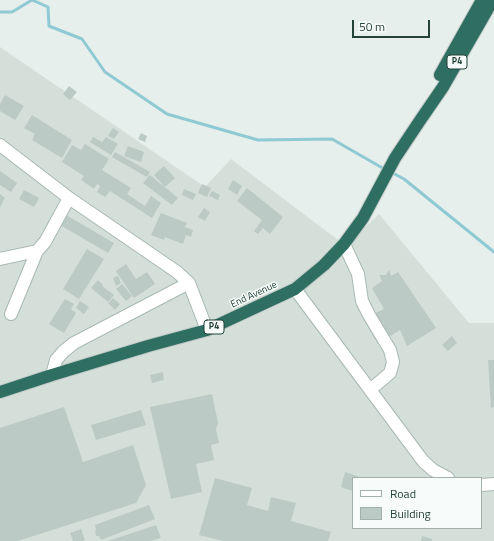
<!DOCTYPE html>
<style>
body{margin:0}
#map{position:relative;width:494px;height:541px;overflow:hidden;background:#e6efeb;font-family:"Titillium Web",sans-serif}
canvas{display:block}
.legend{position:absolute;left:352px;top:477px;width:130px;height:52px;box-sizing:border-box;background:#f7fbf9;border:1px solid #a3b1ad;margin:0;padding:5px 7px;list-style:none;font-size:12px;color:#24423a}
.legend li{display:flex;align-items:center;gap:8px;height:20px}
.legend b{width:20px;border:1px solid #a3b1ad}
.scale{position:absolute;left:352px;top:20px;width:78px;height:18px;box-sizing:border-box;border:2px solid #24423a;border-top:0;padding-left:5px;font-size:12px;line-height:14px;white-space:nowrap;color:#24423a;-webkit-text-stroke:3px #f7fbf9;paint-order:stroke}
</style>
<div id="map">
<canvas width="494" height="541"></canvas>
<ul class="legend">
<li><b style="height:5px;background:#fff"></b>Road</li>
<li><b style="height:11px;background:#bbcac4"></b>Building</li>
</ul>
<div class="scale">50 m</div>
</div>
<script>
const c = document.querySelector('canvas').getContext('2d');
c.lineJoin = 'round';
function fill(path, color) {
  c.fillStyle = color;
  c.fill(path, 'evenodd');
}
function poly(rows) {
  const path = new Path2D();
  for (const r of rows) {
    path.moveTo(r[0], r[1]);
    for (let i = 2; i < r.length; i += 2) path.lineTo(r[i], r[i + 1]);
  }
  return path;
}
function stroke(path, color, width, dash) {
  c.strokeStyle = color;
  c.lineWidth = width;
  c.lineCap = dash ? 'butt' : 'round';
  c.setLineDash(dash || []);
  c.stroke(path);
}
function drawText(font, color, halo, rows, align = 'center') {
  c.font = font + ' "Titillium Web",sans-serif';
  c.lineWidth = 3;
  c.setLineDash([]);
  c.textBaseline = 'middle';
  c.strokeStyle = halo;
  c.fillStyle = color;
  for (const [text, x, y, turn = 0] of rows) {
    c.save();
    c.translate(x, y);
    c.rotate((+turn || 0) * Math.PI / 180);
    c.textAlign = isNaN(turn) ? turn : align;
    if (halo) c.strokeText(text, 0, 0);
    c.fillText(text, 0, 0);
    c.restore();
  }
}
const built = poly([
 [0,47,205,187,231,159,346,246,379,214,469,323,494,323,494,541,0,541],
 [353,478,481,478,481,528,353,528]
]);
const stream = poly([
 [0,12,12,12,32,0,48,7,49,26,82,39,105,72,167,114,258,140,332,139,386,170],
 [391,172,404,179,494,252]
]);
const building = poly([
 [69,86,77,92,70,100,63,94],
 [5,95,24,106,15,120,0,111,0,104],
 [32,115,72,140,62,158,32,140,35,134,24,128],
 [113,128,119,132,114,139,108,136],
 [141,133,147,136,145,142,138,139],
 [93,137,102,142,106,137,118,144,111,155,90,142],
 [85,144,109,159,102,170,131,188,127,194,145,206,151,196,161,203,152,218,110,191,105,197,97,192,100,186,97,184,94,189,81,180,84,176,62,162,72,145,81,150],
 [128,146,144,152,141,162,124,156],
 [115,152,150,172,147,177,112,157],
 [164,166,175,178,165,187,154,175],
 [0,171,17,183,11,192,0,185],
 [150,175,178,198,172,205,143,183],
 [233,180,242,186,237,195,228,189],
 [202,184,211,188,207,197,198,193],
 [247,188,283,217,270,234,263,228,258,234,254,231,262,220,237,201],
 [184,189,196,194,193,200,182,195],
 [24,190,39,198,34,207,19,199],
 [212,191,220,195,218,200,209,196],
 [0,194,5,198,0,207],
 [204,208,210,212,205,221,198,217],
 [161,213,187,223,185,227,193,230,191,237,186,235,183,244,165,237,164,240,151,235],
 [66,215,114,243,108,253,60,225],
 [87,249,104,259,79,299,63,289],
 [126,264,136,279,147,272,155,284,134,298,116,271],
 [389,270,391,276,398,272,436,328,407,346,400,330,378,344,363,319,384,309,372,288,382,281,379,275,386,275],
 [118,276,121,283,116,286,113,278],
 [98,280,103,285,102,286,114,295,108,302,91,288],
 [122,284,132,296,126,301,116,289],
 [113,298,120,304,115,310,108,303],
 [65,299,74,304,71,309,76,313,64,333,49,324],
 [80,301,89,307,84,314,76,308],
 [452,336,457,343,448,351,442,345],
 [488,360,494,360,494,407,491,408],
 [163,372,164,380,152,383,150,375],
 [212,394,218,423,216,429,219,443,211,445,214,460,196,464,202,492,171,499,150,407],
 [64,407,83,462,133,445,146,485,136,503,18,541,0,541,0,428],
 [141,410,146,425,96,440,91,425],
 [345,472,363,478,353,478,353,491,341,487],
 [215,478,252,488,247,505,268,511,271,497,296,503,291,521,331,532,328,541,223,541,199,535],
 [149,505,155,519,101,540,99,536,96,536,95,531,96,529,95,525],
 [156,525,161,538,150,541,108,541],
 [81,529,85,540,82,541,73,541,70,533],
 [422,536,432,539,432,541,421,541]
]);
const minor = poly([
 [0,145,69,198,177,272,189,283,207,330],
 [344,244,358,274,362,301,369,315,390,350,393,362,390,373,370,390],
 [0,259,37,251],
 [295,289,423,461,433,470,448,478],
 [11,314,37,251,45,242,69,198],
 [52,375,56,360,64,351,74,343,189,283],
 [481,485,494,484]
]);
const highway = poly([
 [440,75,482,0],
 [0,392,52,375,148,346,207,330,295,289,324,265,344,244,363,218,395,158,419,122,443,87,493,0]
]);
const shields = [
 [457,62,20],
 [214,327,20]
];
const shieldNames = [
 ["P4",457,62],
 ["P4",214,327]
];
const streetNames = [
 ["End Avenue",254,295,-25]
];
fill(built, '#d4dfda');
stroke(stream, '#8ec9d4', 3);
fill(building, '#bbcac4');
stroke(minor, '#a8b8b2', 14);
stroke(highway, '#c2cac8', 14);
stroke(minor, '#fff', 12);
stroke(highway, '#2f6f62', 12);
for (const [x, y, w] of shields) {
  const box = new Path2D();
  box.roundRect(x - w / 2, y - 7, w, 14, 3);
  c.fillStyle = '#f7fbf9';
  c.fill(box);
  stroke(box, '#24423a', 1);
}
drawText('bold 9px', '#24423a', null, shieldNames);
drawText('10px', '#24423a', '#f7fbf9', streetNames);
</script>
